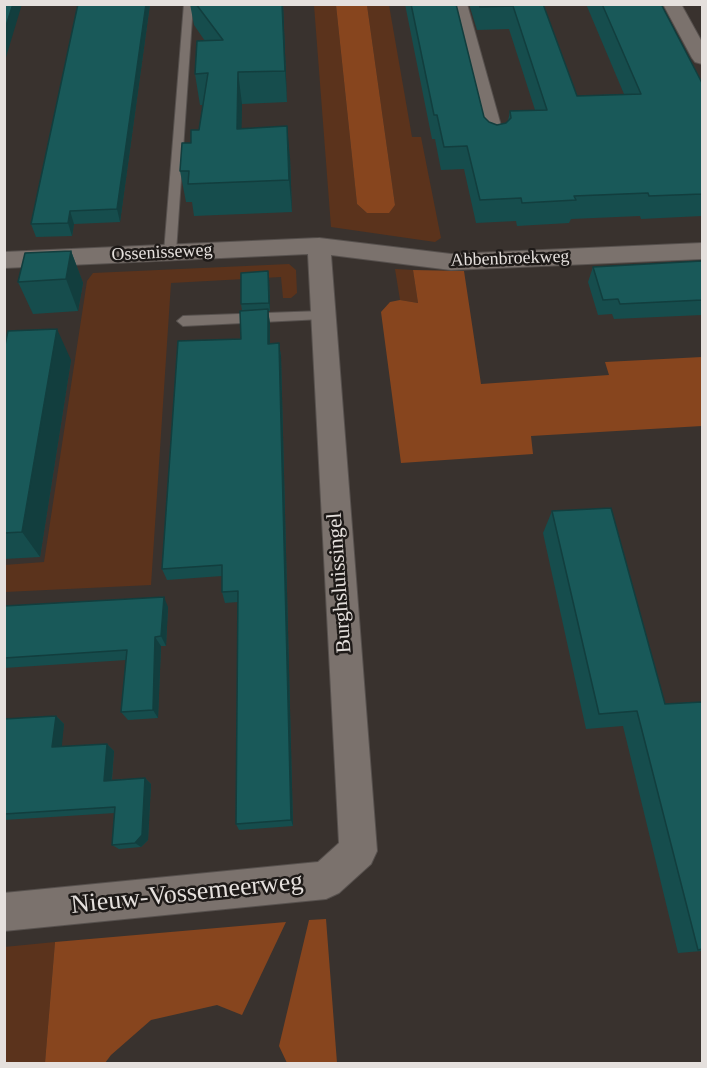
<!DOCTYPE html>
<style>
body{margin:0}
#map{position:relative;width:707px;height:1068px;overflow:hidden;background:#39322e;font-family:Georgia,serif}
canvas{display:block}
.frame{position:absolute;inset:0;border:6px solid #e5e0dd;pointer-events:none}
</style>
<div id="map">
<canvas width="707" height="1068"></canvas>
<div class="frame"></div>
</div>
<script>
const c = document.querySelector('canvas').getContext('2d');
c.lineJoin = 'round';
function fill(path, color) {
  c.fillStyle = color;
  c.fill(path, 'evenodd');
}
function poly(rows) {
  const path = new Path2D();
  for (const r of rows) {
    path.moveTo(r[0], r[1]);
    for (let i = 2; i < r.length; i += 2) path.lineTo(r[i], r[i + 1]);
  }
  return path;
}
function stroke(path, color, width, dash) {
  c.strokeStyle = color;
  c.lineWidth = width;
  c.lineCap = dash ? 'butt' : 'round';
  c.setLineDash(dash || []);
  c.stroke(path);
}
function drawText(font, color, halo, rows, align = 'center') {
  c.font = font + ' Georgia,serif';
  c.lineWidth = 5;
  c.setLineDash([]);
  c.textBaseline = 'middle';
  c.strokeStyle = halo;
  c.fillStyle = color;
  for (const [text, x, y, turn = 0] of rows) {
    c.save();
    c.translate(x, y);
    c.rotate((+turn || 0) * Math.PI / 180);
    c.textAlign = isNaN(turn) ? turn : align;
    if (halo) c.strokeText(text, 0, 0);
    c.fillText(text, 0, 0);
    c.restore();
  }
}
const green = poly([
 [314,5,336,5,357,204,367,213,395,205,367,5,389,5,412,137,421,137,441,238,435,242,331,227],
 [289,264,296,270,297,293,291,298,283,298,281,277,171,283,151,585,5,592,4,565,44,562,87,281,93,273],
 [395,269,413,270,418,303,400,300],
 [55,942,45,1063,5,1063,4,947]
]);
const forest = poly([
 [336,5,367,5,395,205,389,213,367,213,357,204],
 [413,270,464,271,481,384,609,375,605,362,702,357,702,426,531,436,533,454,401,463,381,312,390,302,400,300,418,303],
 [326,919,337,1063,287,1063,279,1046,309,920],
 [286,922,242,1015,217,1005,151,1020,111,1055,105,1063,45,1063,55,942]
]);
const lane = poly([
 [184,4,193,4,176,252,170,256,164,252,184,4],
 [322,311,328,315,322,319,183,326,177,321,183,316,322,311]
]);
const street = poly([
 [449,4,467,4,505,140,501,144,494,146,487,144,483,140,449,4],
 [663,4,681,4,702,42,702,64,695,62,692,58,663,4],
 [319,238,451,254,702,243,702,259,451,270,331,255,377,851,371,864,339,893,326,899,4,931,4,893,318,862,339,843,308,254,4,268,4,252,319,238]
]);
const wall = poly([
 [78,4,150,4,120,222,74,224,72,236,36,237,31,224],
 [190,4,283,4,287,102,242,104,241,128,290,158,292,212,194,216,192,202,186,202,180,171,191,143,199,130,203,105,200,105,195,74,205,41,194,25],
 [405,4,456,4,484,117,489,122,497,125,506,123,508,121,510,111,535,110,509,29,477,30,469,4,543,4,577,96,624,94,586,4,661,4,702,83,702,216,641,219,640,216,571,219,569,223,517,226,516,221,476,223,464,169,441,170,435,139,432,139],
 [71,251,83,283,78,311,33,314,18,282],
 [702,261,702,315,614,319,612,314,598,315,588,282,593,267],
 [269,279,270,311,268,311,270,324,270,344,279,343,281,357,293,826,239,830,236,824,238,602,225,603,222,592,222,576,167,580,162,569,241,339,242,311,241,304],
 [4,350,71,360,40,557,4,559],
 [552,511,665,704,702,702,702,951,678,953,623,726,586,729,543,533],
 [4,606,168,607,166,646,161,646,158,718,128,720,121,712,126,660,4,668],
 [56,716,64,724,61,747,107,744,114,751,112,780,145,778,151,784,148,840,141,847,119,849,112,845,115,813,4,820,4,719]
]);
const shadedWall = poly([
 [13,4,22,4,4,64,4,32],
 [146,4,150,4,120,222,117,209],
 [282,4,283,4,287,102,285,71],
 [238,72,242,104,241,160,237,129],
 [287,126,290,158,292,212,289,180],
 [70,211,74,224,72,236,68,223],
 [71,251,83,283,78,311,66,279],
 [268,271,269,279,270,311,269,303],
 [268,309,270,324,270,358,268,344],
 [57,329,71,360,40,557,22,532],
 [279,343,281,357,293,826,291,820],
 [164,597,168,607,166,646,161,636],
 [155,637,161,646,158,718,153,710],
 [56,716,64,724,61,755,52,747],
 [107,744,114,751,111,787,104,781],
 [145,778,151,784,148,840,141,847,135,843]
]);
const building = poly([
 [4,4,13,4,4,32,4,4],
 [78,4,146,4,117,209,70,211,68,223,31,224,78,4],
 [196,4,282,4,285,71,238,72,237,129,287,126,289,180,188,184,189,171,180,171,182,143,191,143,191,130,199,130,208,73,195,74,197,41,223,40,196,4],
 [411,4,456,4,484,117,489,122,497,125,506,123,511,118,510,111,547,110,513,6,480,7,479,4,543,4,577,96,641,94,602,4,661,4,702,83,702,194,649,196,648,193,574,196,576,200,522,203,521,198,480,200,467,146,444,147,437,115,434,115,411,4],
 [71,251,66,279,18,282,25,253,71,251],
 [702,261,702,300,620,304,618,299,603,300,593,267,702,261],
 [268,271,269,303,241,304,241,273,268,271],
 [268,309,268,344,279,343,291,820,236,824,238,591,222,592,222,565,162,569,178,341,241,339,240,311,268,309],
 [57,329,22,532,4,533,4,350,8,331,57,329],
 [611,508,665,704,702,702,702,949,698,950,637,711,599,714,552,511,611,508],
 [164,597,161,636,155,637,153,710,121,712,127,650,4,658,4,606,164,597],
 [56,716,52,747,107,744,104,781,145,778,142,835,135,843,112,845,115,807,4,814,4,719,56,716]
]);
const farStreetnames = [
 ["Ossenisseweg",162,253,-3],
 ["Abbenbroekweg",510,259,-2]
];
const streetNames = [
 ["Burghsluissingel",340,583,-94]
];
const nearStreetnames = [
 ["Nieuw-Vossemeerweg",187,894,-6]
];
fill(green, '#5b331c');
fill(forest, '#87451e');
stroke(lane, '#57514e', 2);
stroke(street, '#57514e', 2);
fill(lane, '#7b726d');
fill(street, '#7b726d');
fill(wall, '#164d4d');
fill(shadedWall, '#123e3e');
fill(building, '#195959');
stroke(building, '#123e3e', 1.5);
drawText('18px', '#e5e0dd', '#1e1a18', farStreetnames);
drawText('21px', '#e5e0dd', '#1e1a18', streetNames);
drawText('26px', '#e5e0dd', '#1e1a18', nearStreetnames);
</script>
